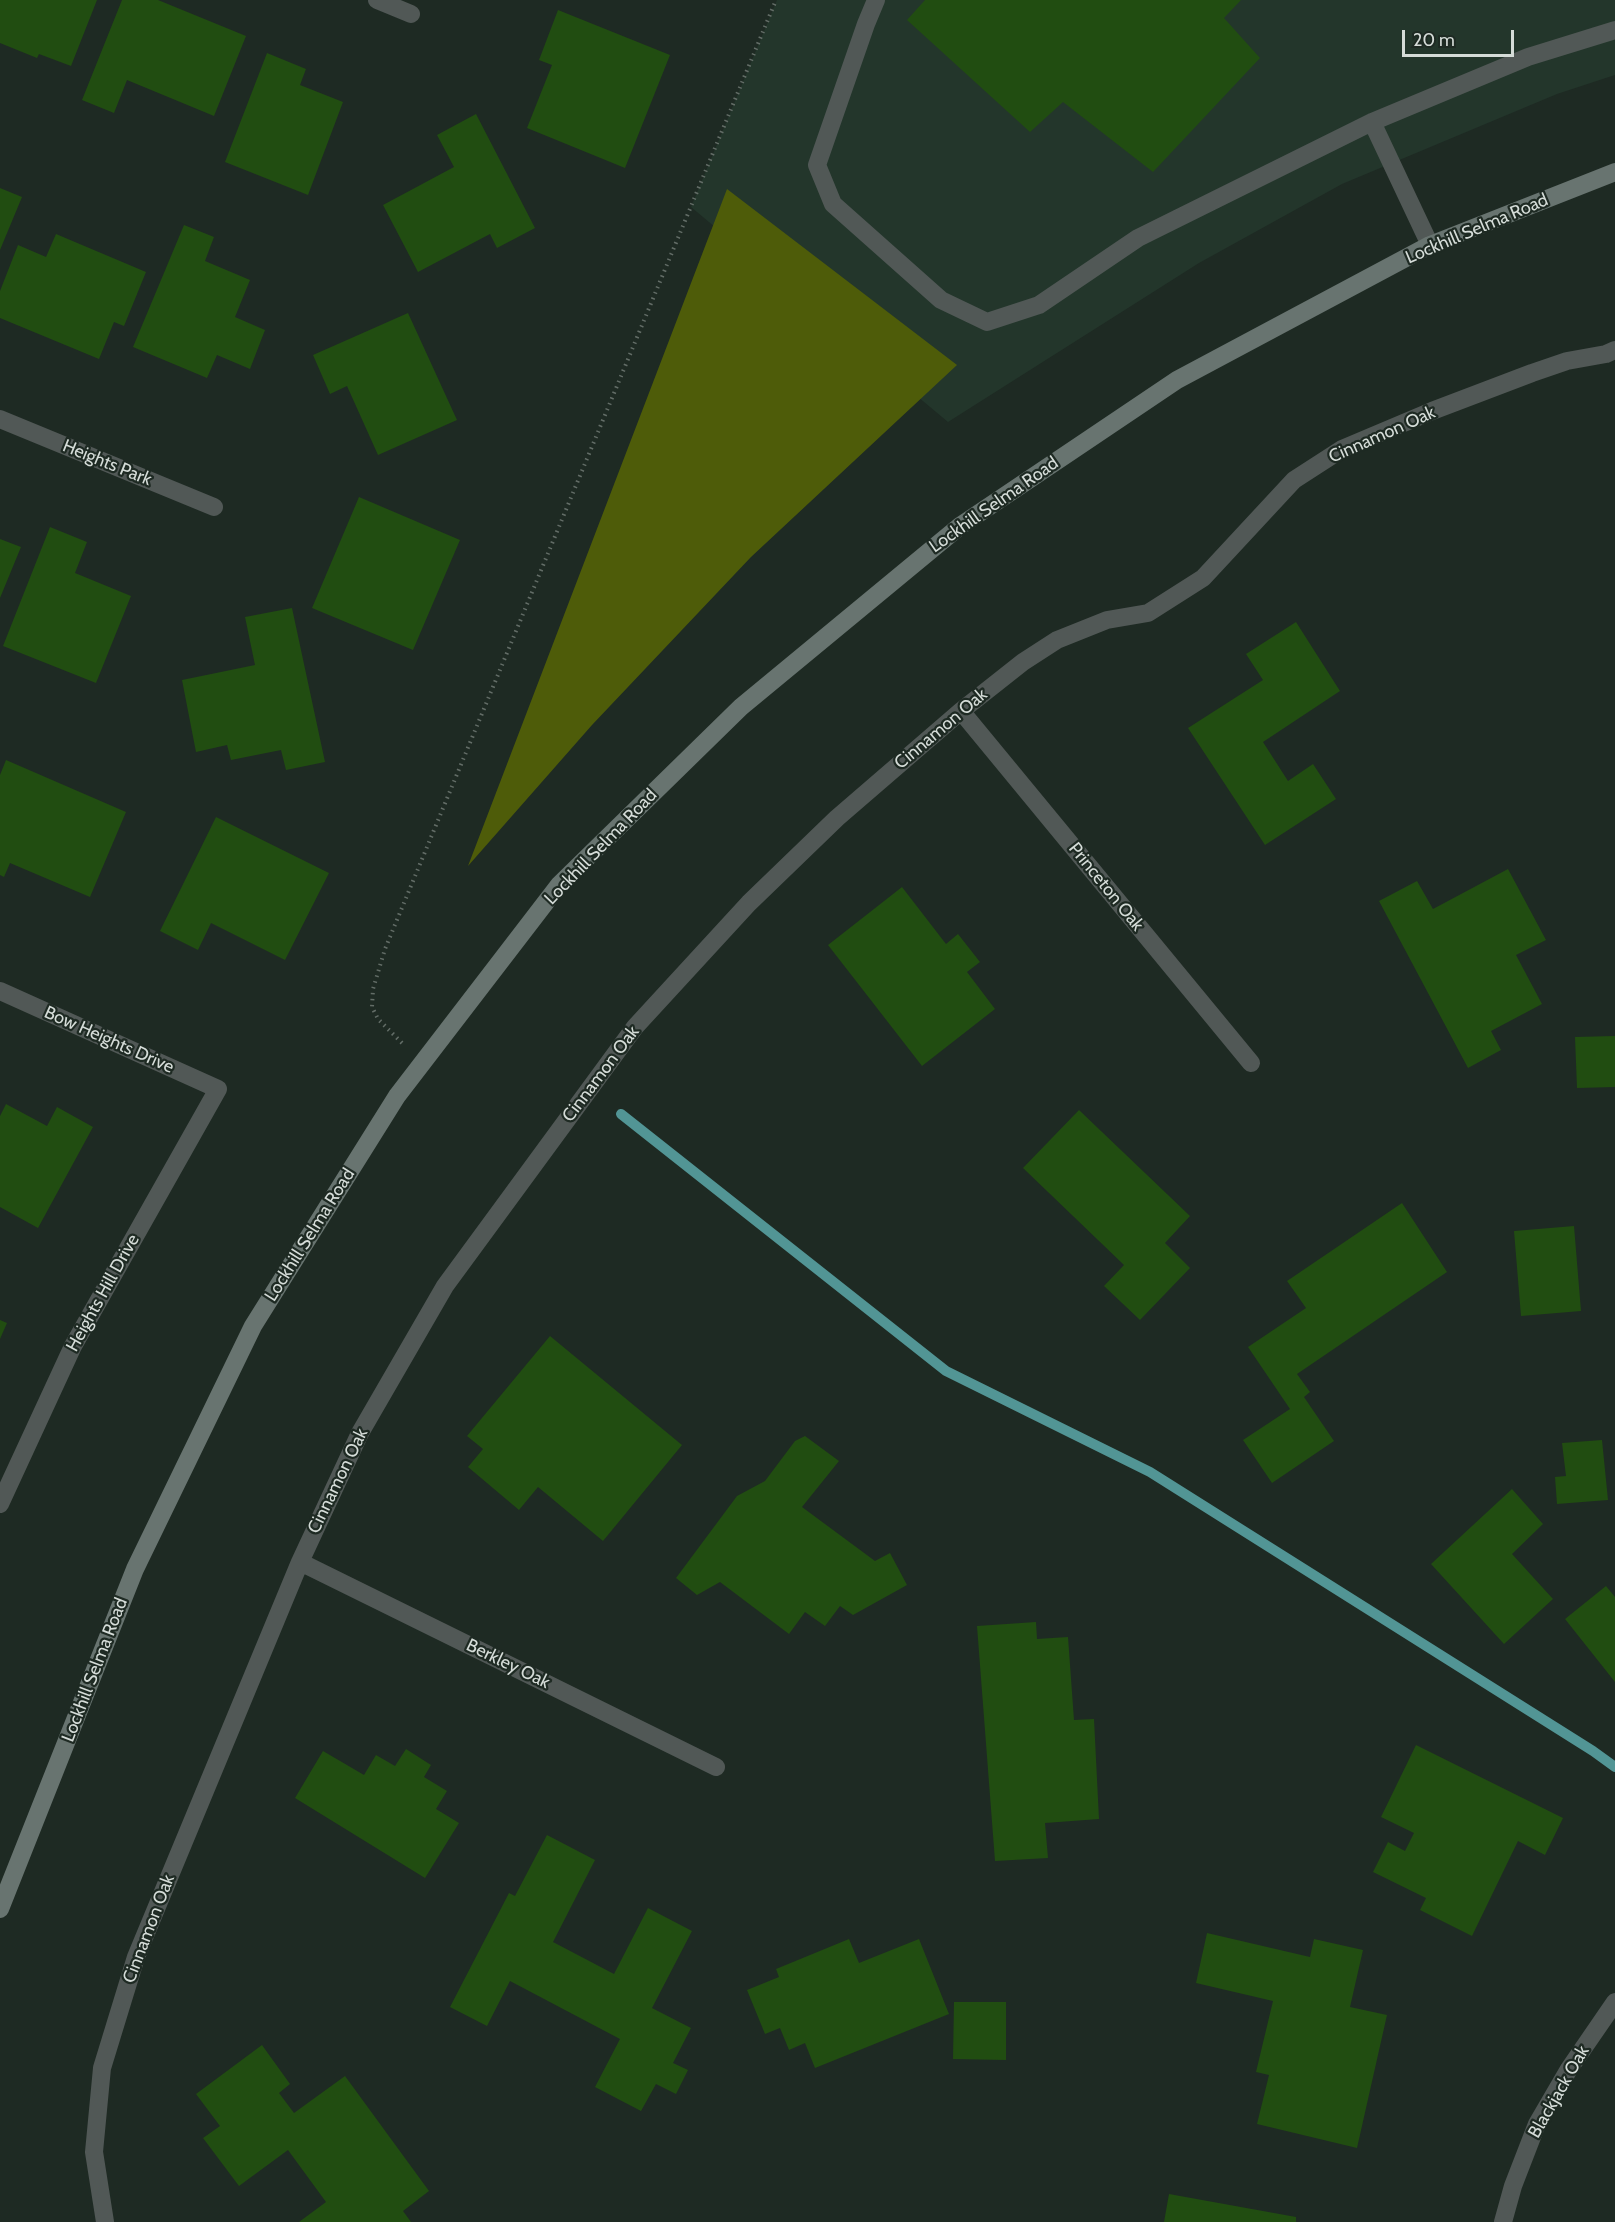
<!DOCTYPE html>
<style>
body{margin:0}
#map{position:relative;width:1615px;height:2222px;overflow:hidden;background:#1e2a23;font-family:Cabin,sans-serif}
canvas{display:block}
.scale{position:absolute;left:1402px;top:30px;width:112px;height:27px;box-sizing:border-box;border:3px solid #d5dcd8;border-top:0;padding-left:8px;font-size:18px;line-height:21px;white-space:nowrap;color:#d5dcd8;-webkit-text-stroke:4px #1e2a23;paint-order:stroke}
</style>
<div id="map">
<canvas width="1615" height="2222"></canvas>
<div class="scale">20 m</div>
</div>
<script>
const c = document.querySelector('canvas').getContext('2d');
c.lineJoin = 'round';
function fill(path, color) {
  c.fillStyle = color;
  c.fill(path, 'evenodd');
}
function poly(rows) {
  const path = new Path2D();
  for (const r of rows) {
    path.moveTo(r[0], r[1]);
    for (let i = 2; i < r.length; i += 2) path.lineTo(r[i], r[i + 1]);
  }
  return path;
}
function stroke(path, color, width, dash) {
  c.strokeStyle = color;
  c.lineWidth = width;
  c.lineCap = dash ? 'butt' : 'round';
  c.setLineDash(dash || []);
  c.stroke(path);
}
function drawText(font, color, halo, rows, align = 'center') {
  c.font = font + ' Cabin,sans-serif';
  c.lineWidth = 4.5;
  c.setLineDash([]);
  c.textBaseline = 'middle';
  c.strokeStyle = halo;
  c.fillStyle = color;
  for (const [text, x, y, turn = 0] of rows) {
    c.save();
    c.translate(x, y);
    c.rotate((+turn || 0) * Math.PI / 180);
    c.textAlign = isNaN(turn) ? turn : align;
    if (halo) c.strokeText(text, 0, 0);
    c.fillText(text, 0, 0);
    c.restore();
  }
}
const built = poly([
 [777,0,1615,0,1615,75,1557,94,1342,184,1199,263,948,422,691,207]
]);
const forest = poly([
 [727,189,957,365,751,557,592,725,468,866]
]);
const stream = poly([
 [621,1114,946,1371,1150,1472,1593,1751,1615,1767]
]);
const building = poly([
 [0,0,97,0,71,66,39,54,37,58,0,43],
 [122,0,158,0,246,36,214,116,127,80,114,113,82,100],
 [925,0,1241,0,1224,18,1260,58,1153,172,1063,102,1030,132,907,20],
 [558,10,670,55,625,168,527,128,552,65,539,60],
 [267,53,306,69,300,85,343,102,308,195,225,162],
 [476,114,535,228,497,248,490,234,418,272,383,205,454,167,437,135],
 [0,188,22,197,0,250],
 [184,225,214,237,205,261,250,280,235,317,265,330,250,369,217,355,207,378,133,347],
 [56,234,146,272,124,326,114,322,99,359,0,318,0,291,18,245,46,257],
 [408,313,457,420,378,455,347,386,330,394,313,355],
 [359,497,460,540,413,650,312,608],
 [50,527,87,542,75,573,131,596,96,683,3,646],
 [0,539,21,547,0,598],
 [292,608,325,762,286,770,281,750,231,760,227,745,196,752,182,680,255,665,245,617],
 [1296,622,1340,691,1263,742,1288,781,1313,764,1336,799,1265,845,1188,728,1263,680,1246,654],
 [6,760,126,812,90,897,10,863,4,877,0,875,0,775],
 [216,817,329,873,285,960,211,923,198,950,160,931],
 [1508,869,1546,940,1516,955,1542,1004,1491,1031,1501,1050,1468,1068,1379,901,1417,881,1433,909],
 [902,887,946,944,958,934,980,962,967,972,995,1009,922,1066,828,945],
 [1615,1036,1615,1087,1577,1088,1575,1037],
 [6,1104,47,1126,57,1107,93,1127,38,1228,0,1207,0,1116],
 [1079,1110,1190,1216,1165,1243,1190,1268,1140,1320,1104,1286,1124,1265,1023,1168],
 [1402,1203,1447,1272,1297,1374,1310,1392,1304,1397,1334,1441,1272,1483,1243,1440,1290,1409,1248,1347,1306,1308,1287,1281],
 [1574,1226,1581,1311,1521,1316,1514,1231],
 [0,1320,7,1323,0,1339],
 [550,1336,682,1445,603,1541,538,1487,519,1510,468,1467,483,1449,467,1436],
 [805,1436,839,1461,802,1507,875,1561,890,1553,907,1585,853,1615,840,1606,825,1626,805,1612,789,1634,720,1582,697,1595,676,1578,737,1496,765,1481,795,1441],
 [1602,1440,1608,1500,1557,1504,1555,1477,1566,1476,1562,1443],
 [1512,1489,1543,1524,1512,1554,1553,1599,1504,1644,1431,1564],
 [1606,1586,1615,1597,1615,1682,1565,1619],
 [1036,1622,1037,1639,1068,1637,1074,1720,1094,1719,1099,1819,1045,1823,1048,1858,995,1861,977,1626],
 [1416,1745,1563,1818,1545,1855,1518,1841,1472,1936,1420,1910,1426,1898,1373,1872,1388,1842,1405,1851,1414,1833,1381,1817],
 [406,1749,431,1765,424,1777,447,1791,436,1809,459,1823,425,1878,295,1798,323,1751,364,1775,376,1755,395,1766],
 [547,1835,595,1860,553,1942,614,1974,648,1908,692,1931,652,2008,691,2028,673,2063,688,2070,676,2094,656,2084,641,2111,595,2087,620,2039,510,1981,487,2026,450,2007,509,1893,515,1896],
 [1207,1933,1310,1957,1314,1939,1363,1950,1350,2007,1387,2015,1357,2148,1257,2124,1269,2075,1256,2072,1273,2001,1196,1983],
 [849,1939,859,1963,919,1939,949,2014,815,2068,805,2043,789,2050,780,2028,765,2034,747,1990,779,1977,776,1969],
 [954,2002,1006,2002,1006,2060,953,2059],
 [262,2045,290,2084,279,2093,294,2113,345,2076,429,2191,403,2211,411,2222,299,2222,326,2202,288,2150,239,2186,203,2138,220,2126,196,2094],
 [1169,2194,1296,2217,1296,2222,1164,2222]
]);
const path = poly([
 [402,1043,378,1019,372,1007,373,989,385,949,776,0]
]);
const lane = poly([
 [876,0,866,24,817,165,833,204,941,300,987,322,1039,305,1138,238,1372,122,1528,57,1615,30],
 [1372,122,1430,245]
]);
const street = poly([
 [377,0,411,14],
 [0,419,214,507],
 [961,711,1251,1063],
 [0,991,218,1089,73,1346,0,1504],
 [300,1562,716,1767],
 [105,2222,94,2152,102,2068,136,1957,300,1562,360,1433,445,1286,635,1027,749,903,837,818,961,711,1023,662,1057,640,1107,620,1148,613,1203,578,1294,480,1342,449,1432,411,1532,373,1567,361,1606,354,1615,350],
 [1503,2222,1513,2186,1537,2124,1569,2069,1615,2002]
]);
const secondary = poly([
 [0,1909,135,1569,253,1326,397,1096,559,885,741,707,960,526,1177,380,1430,245,1615,172]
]);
const streetNames = [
 ["Lockhill Selma Road",1477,229,-23],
 ["Cinnamon Oak",1382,435,-24],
 ["Heights Park",107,463,22],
 ["Lockhill Selma Road",994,505,-35],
 ["Cinnamon Oak",941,729,-40],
 ["Lockhill Selma Road",601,847,-46],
 ["Princeton Oak",1106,887,51],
 ["Bow Heights Drive",109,1040,24],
 ["Cinnamon Oak",601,1074,-53],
 ["Lockhill Selma Road",310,1235,-58],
 ["Heights Hill Drive",103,1293,-61],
 ["Cinnamon Oak",338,1481,-64],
 ["Berkley Oak",508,1664,26],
 ["Lockhill Selma Road",95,1670,-69],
 ["Cinnamon Oak",149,1929,-69],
 ["Blackjack Oak",1559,2092,-60]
];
fill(built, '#23362b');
fill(forest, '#4e5c09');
stroke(stream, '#529595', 10);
fill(building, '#214d11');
stroke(path, '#636d67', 4, [1.5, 4.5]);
stroke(lane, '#515856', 18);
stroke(street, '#515856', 18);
stroke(secondary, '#687470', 18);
drawText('18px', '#d5dcd8', '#1e2a23', streetNames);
</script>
